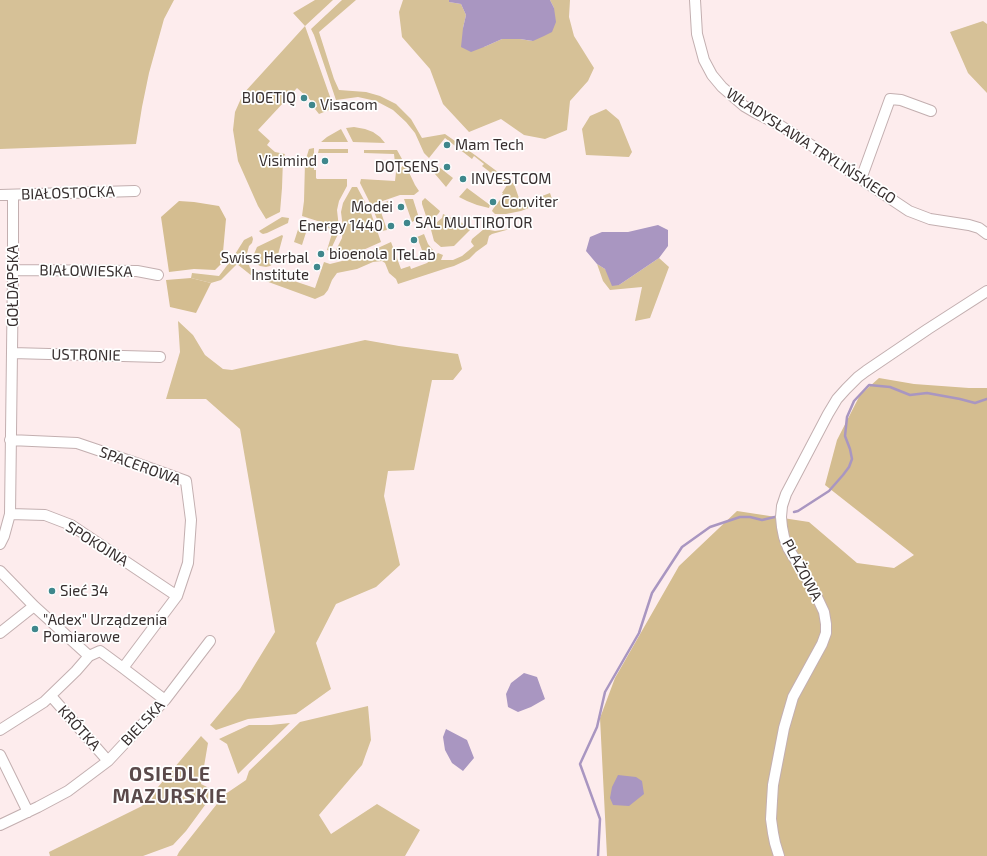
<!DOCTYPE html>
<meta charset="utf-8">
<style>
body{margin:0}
canvas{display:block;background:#fdeced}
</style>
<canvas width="987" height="856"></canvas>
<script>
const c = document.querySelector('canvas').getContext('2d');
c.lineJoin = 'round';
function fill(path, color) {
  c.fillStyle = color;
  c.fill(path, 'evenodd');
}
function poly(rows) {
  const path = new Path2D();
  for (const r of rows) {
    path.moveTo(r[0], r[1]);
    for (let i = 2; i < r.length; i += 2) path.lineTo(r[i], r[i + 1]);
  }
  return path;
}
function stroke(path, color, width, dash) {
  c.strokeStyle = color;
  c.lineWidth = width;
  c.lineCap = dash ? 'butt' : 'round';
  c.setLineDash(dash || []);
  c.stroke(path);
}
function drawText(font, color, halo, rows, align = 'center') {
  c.font = font + ' "Exo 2",sans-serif';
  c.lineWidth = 3.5;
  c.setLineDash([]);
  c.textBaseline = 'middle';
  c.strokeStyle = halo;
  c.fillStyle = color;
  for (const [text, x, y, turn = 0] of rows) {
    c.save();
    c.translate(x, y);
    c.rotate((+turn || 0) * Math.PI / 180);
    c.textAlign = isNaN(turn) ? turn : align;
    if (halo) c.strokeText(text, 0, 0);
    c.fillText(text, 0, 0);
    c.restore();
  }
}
const green = poly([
 [0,0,174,0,164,19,149,73,142,107,136,144,0,149],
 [315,0,333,0,305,26,334,108,319,114,315,109,317,106,297,88,258,130,270,141,267,145,275,152,285,154,283,159,282,188,280,212,266,219,258,206,238,161,233,130,235,112,243,94,305,26,293,13],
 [342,0,356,0,319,32,334,79,339,90,366,92,380,96,396,104,411,119,422,138,445,134,475,155,514,184,521,204,550,193,552,199,521,211,506,214,495,214,492,211,493,209,503,196,502,195,503,193,502,193,507,185,482,166,484,164,474,156,472,159,445,138,429,158,424,153,415,133,406,122,393,110,376,101,358,97,336,100,314,35,311,29],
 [403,0,449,0,449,2,461,4,466,15,463,28,484,47,502,39,520,39,532,41,554,8,550,0,570,0,569,17,574,36,594,68,588,81,570,101,567,130,545,139,524,135,501,119,469,132,443,104,430,69,402,37,399,12],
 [983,21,987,24,987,93,968,73,950,32],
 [606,109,619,120,632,152,629,157,586,155,582,129,590,116],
 [354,127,365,129,373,132,380,137,385,143,353,142,346,128],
 [341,129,348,142,321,142,327,137],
 [314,148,314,170,316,170,316,178,317,179,347,179,347,186,339,201,337,210,339,228,302,216,304,201,305,162,309,149],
 [319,149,348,149,348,153,318,153],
 [364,150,397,150,402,159,397,164,395,163,394,154,364,153],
 [430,160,453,178,446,187,435,174,428,161],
 [405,164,415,185,419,191,414,195,400,195,371,205,360,183,361,179,395,181,396,172],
 [352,187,357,187,371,213,381,242,352,255,334,258,333,256,342,238,343,228,341,212,343,203],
 [467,188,490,205,489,208,477,205,467,201,459,197],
 [425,198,440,211,439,213,432,220,428,222,422,204,422,201],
 [404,199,413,199,419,218,412,222],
 [388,201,388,203,379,206,387,230,382,231,372,207],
 [443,214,471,227,470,230,454,246,441,247,434,241,430,226,436,223,442,218],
 [282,217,289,218,288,223,267,233,263,234,261,233,259,231],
 [301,220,309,223,302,245,294,242],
 [318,223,340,230,330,251,327,250,333,230,318,224],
 [484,229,495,231,510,229,492,234,489,236,487,244,476,252,469,259,454,266,447,268,398,284,396,279,389,273,385,263,382,261,373,262,357,269,337,273,332,280,328,290,324,295,315,299,252,276,237,264,221,280,211,283,191,278,192,273,219,276,232,259,244,240,252,236,253,239,252,243,249,246,246,257,250,268,255,272,261,275,268,275,277,273,283,274,286,275,285,278,315,288,324,262,330,264,358,257,391,242,401,269,410,266,411,269,427,263,438,253,443,255,441,260,453,260,462,256,474,246,471,242,472,239],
 [424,234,428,244,433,250,425,258,417,237],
 [282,235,283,236,276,262,270,266,266,267,260,266,257,264,254,259,254,254,257,247],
 [659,258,669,267,650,318,635,321,642,287,610,290,603,281,597,264,605,269,619,285],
 [178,321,193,335,205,355,223,369,232,370,365,340,399,346,458,354,462,369,453,380,432,380,414,470,388,471,384,496,400,565,376,587,336,604,316,643,331,689,296,714,248,719,216,730,210,725,240,689,275,632,240,429,206,399,166,399,180,352],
 [368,706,371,740,362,765,319,815,331,834,377,804,420,830,405,856,177,856,179,852,224,795,246,780,249,771,300,722],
 [290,723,238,774,227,744,219,739,249,725,271,725],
 [201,736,208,743,201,784,209,788,208,801,186,831,173,845,143,856,50,856,49,852,142,806]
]);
const forest = poly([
 [179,201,194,202,219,206,226,219,222,263,215,270,194,269,169,272,161,217],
 [191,278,211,283,196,313,170,307,166,280],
 [879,378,914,384,969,388,987,388,987,856,607,856,600,718,615,678,679,566,737,511,809,522,857,563,894,568,914,555,825,485,837,440,860,395]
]);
const water = poly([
 [449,0,550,0,554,8,556,22,552,32,544,36,533,41,520,39,502,39,484,47,471,52,461,47,463,28,466,15,461,4,449,2],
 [658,225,668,230,668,246,659,258,619,285,612,286,605,269,597,264,586,251,590,237,602,232,628,232],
 [524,673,537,677,545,699,531,707,518,712,508,707,506,694,511,683],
 [446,729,467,740,474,758,463,771,452,763,445,750,443,737],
 [618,775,636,777,642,781,644,794,629,806,613,805,610,798,612,787]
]);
const stream = poly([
 [794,512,798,511,829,491,843,475,849,467,852,459,850,449,845,436,847,417,854,401,869,385,890,387,910,395,927,393,960,399,975,403,987,399],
 [598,856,600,819,580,764,597,727,605,692,639,633,652,593,682,547,710,527,740,517,750,517,762,520,779,516]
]);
const minor = poly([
 [695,0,697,34,704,60,712,75,722,87,744,106,756,113,781,126,808,143,861,179,909,211,930,219,969,225,979,228,987,234],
 [861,179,890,99,901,100,931,111],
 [0,195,135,191],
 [13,270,137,271,158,275],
 [12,353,160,357],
 [10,440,77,443,136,463,186,481,191,520,188,563,177,596,123,668],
 [10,514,45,515,71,525,177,596],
 [0,544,4,536,10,514,13,270,13,195],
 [0,571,34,606,89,656,100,651,123,668,165,700],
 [0,633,34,606],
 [51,696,108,761],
 [0,730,44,702,76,671,89,656],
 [0,755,28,812],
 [0,825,38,807,68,791,108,761,165,700,210,641],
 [779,856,775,843,773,833,771,819,772,801,773,785,784,728,793,697,822,644,826,633,826,624,824,612,817,597,808,580,788,548,784,537,782,527,781,517,782,506,786,494,828,414,837,399,846,389,858,377,866,371,928,329,987,291]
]);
const markers = [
 [304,98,4,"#3f878c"],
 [312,105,4,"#3f878c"],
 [447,145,4,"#3f878c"],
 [325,161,4,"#3f878c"],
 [447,167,4,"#3f878c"],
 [463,179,4,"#3f878c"],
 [493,202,4,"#3f878c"],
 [401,207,4,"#3f878c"],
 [407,223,4,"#3f878c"],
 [391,226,4,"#3f878c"],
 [414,240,4,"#3f878c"],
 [321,254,4,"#3f878c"],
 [317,267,4,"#3f878c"],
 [52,591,4,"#3f878c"],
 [35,629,4,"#3f878c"]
];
const poiNames = [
 ["BIOETIQ",296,98,"right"],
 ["Visacom",320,105],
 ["Mam Tech",455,145],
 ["Visimind",317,161,"right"],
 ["DOTSENS",439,167,"right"],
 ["INVESTCOM",471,179],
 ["Conviter",501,202],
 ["Modei",393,207,"right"],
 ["SAL MULTIROTOR",415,223],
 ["Energy 1440",383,226,"right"],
 ["bioenola",329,254],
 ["ITeLab",414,255,"center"],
 ["Swiss Herbal",309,258,"right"],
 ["Institute",309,275,"right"],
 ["Sieć 34",60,591],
 ["\"Adex\" Urządzenia",43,620],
 ["Pomiarowe",43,637]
];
const streetNames = [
 ["WŁADYSŁAWA TRYLIŃSKIEGO",811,146,33],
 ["BIAŁOSTOCKA",68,193,-2],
 ["BIAŁOWIESKA",86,271,1],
 ["GOŁDAPSKA",13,286,-90],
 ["USTRONIE",86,355,1],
 ["SPACEROWA",140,466,20],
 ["SPOKOJNA",97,544,32],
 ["PLAŻOWA",802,570,62],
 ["BIELSKA",143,723,-47],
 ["KRÓTKA",79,728,48]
];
const districtNames = [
 ["OSIEDLE",170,775],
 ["MAZURSKIE",170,797]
];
fill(green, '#d6c197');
fill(forest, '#d4bd90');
fill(water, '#a996c1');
stroke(stream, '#a996c1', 2.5);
stroke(minor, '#c3afb0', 12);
stroke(minor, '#fff', 10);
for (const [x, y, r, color] of markers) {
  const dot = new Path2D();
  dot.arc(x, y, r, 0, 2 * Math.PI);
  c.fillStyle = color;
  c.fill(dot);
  stroke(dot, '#fff', 1.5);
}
drawText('15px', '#372f2f', '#fff', poiNames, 'left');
drawText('15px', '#372f2f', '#fff', streetNames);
c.letterSpacing = '1px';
drawText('bold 19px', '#5a494a', '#fff', districtNames);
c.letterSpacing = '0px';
</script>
